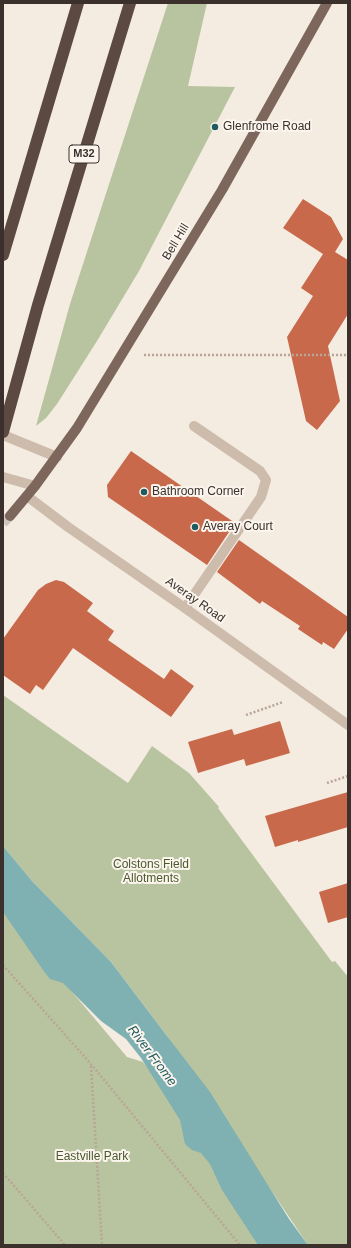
<!DOCTYPE html>
<style>
body{margin:0}
#map{position:relative;width:351px;height:1248px;overflow:hidden;background:#f4ebe1;font-family:Helvetica,sans-serif}
canvas{display:block}
.frame{position:absolute;inset:0;border:4px solid #3b302b;pointer-events:none}
</style>
<div id="map">
<canvas width="351" height="1248"></canvas>
<div class="frame"></div>
</div>
<script>
const c = document.querySelector('canvas').getContext('2d');
c.lineJoin = 'round';
function fill(path, color) {
  c.fillStyle = color;
  c.fill(path, 'evenodd');
}
function poly(rows) {
  const path = new Path2D();
  for (const r of rows) {
    path.moveTo(r[0], r[1]);
    for (let i = 2; i < r.length; i += 2) path.lineTo(r[i], r[i + 1]);
  }
  return path;
}
function stroke(path, color, width, dash) {
  c.strokeStyle = color;
  c.lineWidth = width;
  c.lineCap = dash ? 'butt' : 'round';
  c.setLineDash(dash || []);
  c.stroke(path);
}
function drawText(font, color, halo, rows, align = 'center') {
  c.font = font + ' Helvetica,sans-serif';
  c.lineWidth = 4;
  c.setLineDash([]);
  c.textBaseline = 'middle';
  c.strokeStyle = halo;
  c.fillStyle = color;
  for (const [text, x, y, turn = 0] of rows) {
    c.save();
    c.translate(x, y);
    c.rotate((+turn || 0) * Math.PI / 180);
    c.textAlign = isNaN(turn) ? turn : align;
    if (halo) c.strokeText(text, 0, 0);
    c.fillText(text, 0, 0);
    c.restore();
  }
}
const green = poly([
 [168,3,207,3,188,86,235,87,139,271,97,341,57,404,46,418,36,426,70,304],
 [3,695,128,783,152,746,189,773,219,807,218,808,332,962,335,961,348,977,348,1245,308,1245,167,1036,111,962,32,881,3,846],
 [3,910,127,1057,143,1062,218,1158,281,1245,3,1245]
]);
const water = poly([
 [3,846,32,881,111,962,167,1036,210,1092,289,1219,308,1245,258,1245,222,1190,210,1164,201,1153,192,1150,185,1144,180,1120,141,1058,126,1039,101,1021,63,983,50,979,43,970,3,912]
]);
const building = poly([
 [303,199,331,217,343,239,335,252,348,260,348,314,328,346,340,401,317,430,306,421,287,337,313,296,301,288,323,254,283,228],
 [131,451,235,523,207,565,108,497,107,485],
 [239,540,348,617,348,629,334,649,323,642,322,645,298,629,300,626,262,601,260,604,217,572],
 [56,580,64,582,93,603,87,611,114,631,108,640,164,679,171,669,194,686,171,717,73,648,43,690,36,685,30,694,3,675,3,639,38,590,46,584],
 [280,721,290,753,246,766,244,759,198,773,188,742,232,729,234,735],
 [348,792,348,827,298,842,298,840,275,847,265,816],
 [348,883,348,917,328,923,319,892]
]);
const majorTunnel = poly([
 [3,523,10,516]
]);
const path = poly([
 [144,355,348,355],
 [246,715,283,702],
 [327,783,348,776],
 [3,965,91,1064,240,1245],
 [91,1066,102,1245],
 [3,1173,65,1245]
]);
const minor = poly([
 [3,435,57,457],
 [3,477,35,486],
 [27,496,68,527,185,608,348,725],
 [185,608,261,497,266,480,260,471,194,426]
]);
const major = poly([
 [10,516,35,486,77,428,222,190,327,3]
]);
const highway = poly([
 [3,255,78,3],
 [3,432,38,305,130,3]
]);
const markers = [
 [215,127,4,"#1f5a5e"],
 [144,492,4,"#1f5a5e"],
 [195,527,4,"#1f5a5e"]
];
const shields = [
 [84,154,30]
];
const shieldNames = [
 ["M32",84,154]
];
const poiNames = [
 ["Glenfrome Road",223,127],
 ["Bathroom Corner",152,492],
 ["Averay Court",203,527]
];
const streetNames = [
 ["Bell Hill",176,242,-59],
 ["Averay Road",195,600,35]
];
const parkNames = [
 ["Colstons Field",151,865],
 ["Allotments",151,879],
 ["Eastville Park",92,1157]
];
const waterNames = [
 ["River Frome",152,1056,53]
];
fill(green, '#b8c4a0');
fill(water, '#7fb0b2');
fill(building, '#c8694b');
stroke(majorTunnel, '#cfc6bd', 10, [10, 5]);
stroke(path, '#b9a596', 2.5, [2, 2]);
stroke(minor, '#cdbbac', 10);
stroke(major, '#7d675c', 10);
stroke(highway, '#5c4a42', 12);
for (const [x, y, r, color] of markers) {
  const dot = new Path2D();
  dot.arc(x, y, r, 0, 2 * Math.PI);
  c.fillStyle = color;
  c.fill(dot);
  stroke(dot, '#fbf5ee', 1.5);
}
for (const [x, y, w] of shields) {
  const box = new Path2D();
  box.roundRect(x - w / 2, y - 9, w, 18, 3);
  c.fillStyle = '#fbf5ee';
  c.fill(box);
  stroke(box, '#3b302b', 1);
}
drawText('bold 11px', '#3b302b', null, shieldNames);
drawText('12px', '#3b302b', '#fbf5ee', poiNames, 'left');
drawText('12px', '#3b302b', '#fbf5ee', streetNames);
drawText('12px', '#4a5a2e', '#fbf5ee', parkNames);
drawText('italic 13px', '#1f5a5e', '#fbf5ee', waterNames);
</script>
